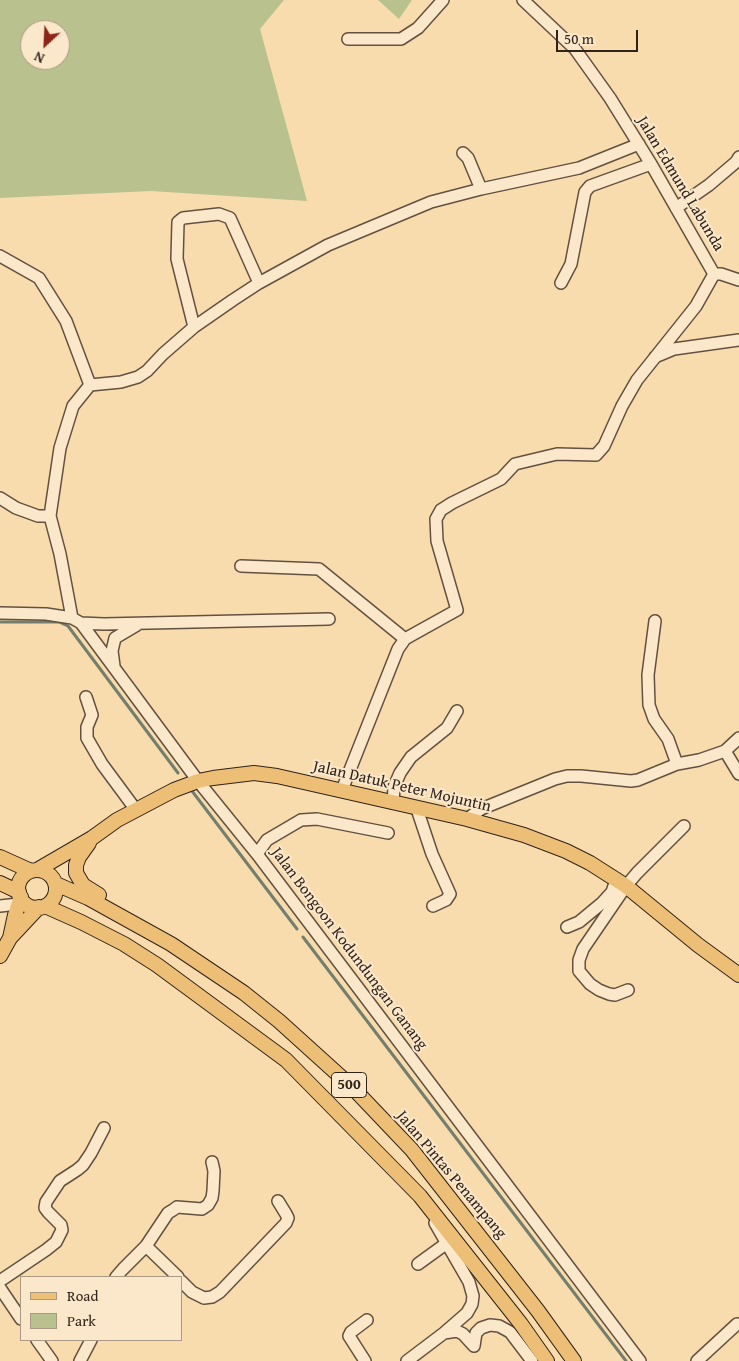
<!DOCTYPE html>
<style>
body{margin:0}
#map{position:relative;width:739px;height:1361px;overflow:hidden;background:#f9dcad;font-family:"Gentium Book Plus",serif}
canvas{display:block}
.legend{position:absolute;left:20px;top:1276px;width:162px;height:65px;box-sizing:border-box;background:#fbe8ca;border:1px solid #aa9984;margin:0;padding:6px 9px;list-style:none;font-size:15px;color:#30231c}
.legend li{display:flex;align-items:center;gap:10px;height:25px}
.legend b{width:25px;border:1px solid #aa9984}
.north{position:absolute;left:20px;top:20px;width:50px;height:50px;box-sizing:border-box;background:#fbe8ca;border:1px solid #aa9984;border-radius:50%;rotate:205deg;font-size:14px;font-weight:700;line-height:20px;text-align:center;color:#30231c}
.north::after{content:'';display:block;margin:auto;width:18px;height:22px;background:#8f2418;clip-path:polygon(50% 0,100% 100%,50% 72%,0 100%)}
.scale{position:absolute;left:556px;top:30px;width:82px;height:22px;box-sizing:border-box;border:2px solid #30231c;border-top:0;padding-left:6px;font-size:15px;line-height:18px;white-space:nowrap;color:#30231c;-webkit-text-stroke:4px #fbe8ca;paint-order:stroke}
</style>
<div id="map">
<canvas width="739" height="1361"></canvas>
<ul class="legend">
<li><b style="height:6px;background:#ecbe76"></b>Road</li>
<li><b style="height:14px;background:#b9c28e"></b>Park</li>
</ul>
<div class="north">N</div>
<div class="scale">50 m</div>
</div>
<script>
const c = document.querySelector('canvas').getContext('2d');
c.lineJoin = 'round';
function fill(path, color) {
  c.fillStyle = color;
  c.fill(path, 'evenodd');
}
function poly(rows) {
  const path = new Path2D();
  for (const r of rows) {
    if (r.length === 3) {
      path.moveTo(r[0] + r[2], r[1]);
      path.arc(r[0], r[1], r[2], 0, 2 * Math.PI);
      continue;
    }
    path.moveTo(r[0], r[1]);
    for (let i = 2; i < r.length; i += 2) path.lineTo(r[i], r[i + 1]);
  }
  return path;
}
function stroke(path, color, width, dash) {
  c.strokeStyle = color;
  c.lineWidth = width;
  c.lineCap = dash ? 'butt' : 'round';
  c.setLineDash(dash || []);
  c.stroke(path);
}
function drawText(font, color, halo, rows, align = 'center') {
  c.font = font + ' "Gentium Book Plus",serif';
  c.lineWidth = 4;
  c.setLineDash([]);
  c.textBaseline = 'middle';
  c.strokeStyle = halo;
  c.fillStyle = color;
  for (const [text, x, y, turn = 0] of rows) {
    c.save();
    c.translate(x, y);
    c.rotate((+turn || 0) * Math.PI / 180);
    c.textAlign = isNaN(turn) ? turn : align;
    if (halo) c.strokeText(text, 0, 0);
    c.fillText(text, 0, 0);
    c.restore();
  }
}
const green = poly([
 [0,0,284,0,260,29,307,201,151,191,0,198],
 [30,30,60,30,60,60,30,60],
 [378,0,412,0,399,19]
]);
const stream = poly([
 [0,622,59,622,68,626,178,773],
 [192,791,297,929],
 [303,937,626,1361]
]);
const minor = poly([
 [523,0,575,49,610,98,651,164,714,274],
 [348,39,401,39,418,28,443,0],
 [463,153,468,158,481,189],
 [676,208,709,185,736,162,739,157],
 [0,256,39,278,66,321,90,385],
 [714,274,721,274,739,280],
 [561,283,571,264,585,192,590,186,651,164],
 [194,327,177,259,178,222,183,218,219,214,230,218,259,283],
 [655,357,674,349,739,340],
 [0,498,16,508,38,516,50,516,60,554,72,618],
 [50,516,60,448,73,406,90,385,121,382,138,377,147,371,163,354,194,327,233,300,259,283,328,245,431,202,481,189,579,168,639,144],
 [241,566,319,569,405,639],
 [0,613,46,614,72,618,81,623,198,781,257,854,640,1361],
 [655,621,648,675,649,705,654,719,668,739,677,764],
 [81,623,104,624,329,619],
 [114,666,112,651,115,638,137,625],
 [86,697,92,715,87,727,87,738,102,764,136,810],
 [725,751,739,774],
 [342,790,398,649,405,639,412,635,457,610,437,541,436,519,441,510,452,503,501,479,515,464,557,454,596,455,604,446,622,406,637,380,696,306,714,274],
 [393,803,394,787,400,773,411,757,447,728,457,711],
 [417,809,432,854,450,894,446,900,433,906],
 [467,819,481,809,555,779,567,776,581,776,631,781,638,780,677,764,699,760,725,751,739,738],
 [257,854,267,840,301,820,317,819,388,833],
 [0,906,18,904],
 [567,927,579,922,602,903,612,892,616,880],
 [628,990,615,995,609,994,599,990,590,984,579,971,579,960,583,949,626,886,637,873,684,826],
 [146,1246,178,1277],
 [418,1264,447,1243],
 [116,1277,123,1269,146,1246,168,1213,173,1210,177,1207,202,1209,208,1205,212,1198,213,1191,214,1171,212,1162],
 [0,1281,46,1250,56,1242,62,1230,61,1225,48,1212,45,1208,46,1202,60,1181,77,1170,83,1165,91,1153,104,1128],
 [181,1281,192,1292,204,1298,212,1297,220,1292,286,1223,288,1218,286,1214,278,1201],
 [0,1288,21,1319],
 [444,1333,457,1331,463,1334,474,1346],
 [37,1340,52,1361],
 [474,1346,476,1333,481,1328,490,1325,499,1326,510,1332,532,1361],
 [80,1361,91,1340],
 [365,1361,349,1336,351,1332,367,1320],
 [407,1361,444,1333,467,1313,472,1304,473,1296,469,1282,435,1223],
 [697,1361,737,1324]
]);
const major = poly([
 [89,843,79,857,76,865,76,873,83,885,99,895],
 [0,857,31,871],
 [37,870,92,838,117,820,174,790,198,781,213,778,254,773,277,776,467,819,524,835,566,851,590,863,626,886,698,945,739,975],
 [37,889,19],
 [0,883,19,892],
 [56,884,88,898,171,944,244,993,279,1021,352,1087,412,1150,538,1311,574,1361],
 [45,906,81,922,124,944,157,965,286,1060,420,1196,521,1324,547,1361],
 [10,938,15,915,21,897],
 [0,956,10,938,39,907]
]);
const shields = [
 [349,1085,35]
];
const shieldNames = [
 ["500",349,1085]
];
const streetNames = [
 ["Jalan Edmund Labunda",680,184,59],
 ["Jalan Datuk Peter Mojuntin",402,787,13],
 ["Jalan Bongoon Kodundungan Ganang",349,949,53],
 ["Jalan Pintas Penampang",451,1175,50]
];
fill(green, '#b9c28e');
stroke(stream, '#727f6f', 3);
stroke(minor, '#625140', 14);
stroke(major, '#30231c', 16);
stroke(minor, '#fbe8ca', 11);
stroke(major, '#ecbe76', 14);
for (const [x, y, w] of shields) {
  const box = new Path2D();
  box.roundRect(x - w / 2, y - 12.5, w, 25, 4);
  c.fillStyle = '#fbe8ca';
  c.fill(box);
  stroke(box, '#30231c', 1);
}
drawText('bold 15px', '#30231c', null, shieldNames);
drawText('16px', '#30231c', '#fbe8ca', streetNames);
</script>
